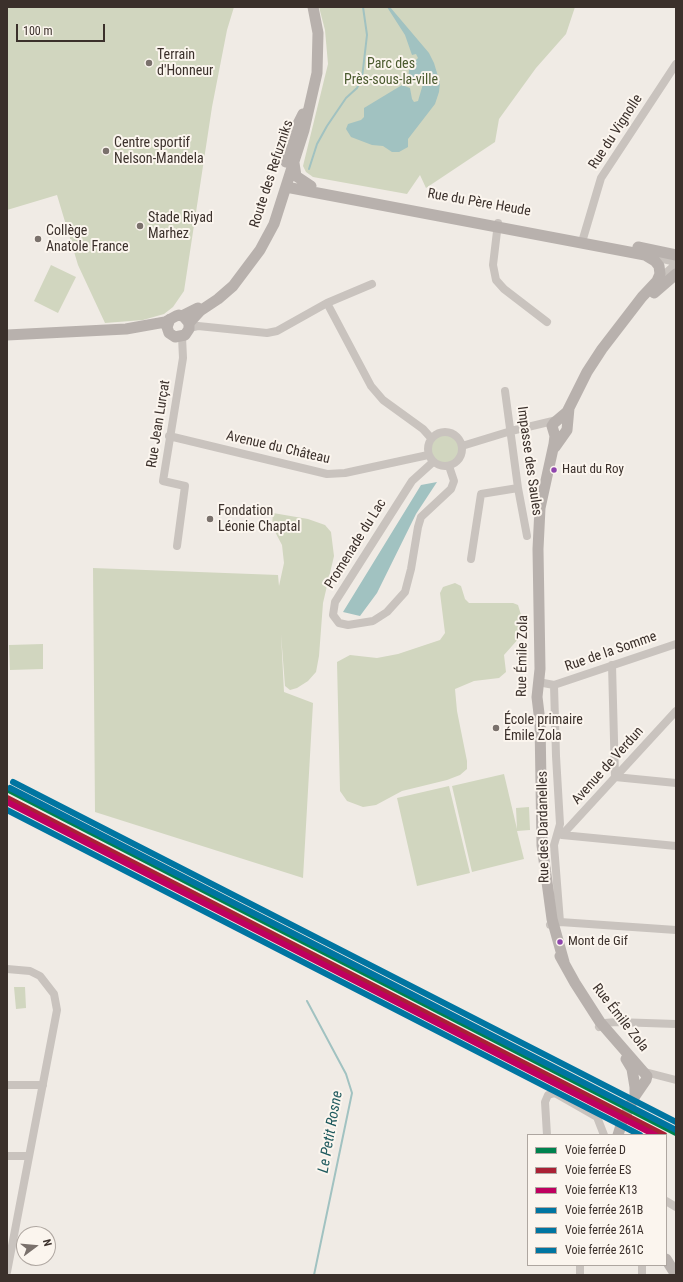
<!DOCTYPE html>
<meta charset="utf-8">
<style>
body{margin:0}
#map{position:relative;width:683px;height:1282px;overflow:hidden;background:#f0ebe5;font-family:"Roboto Condensed",sans-serif}
canvas{display:block}
.frame{position:absolute;inset:0;border:8px solid #3b302b;pointer-events:none}
.legend{position:absolute;left:527px;top:1134px;width:140px;height:132px;box-sizing:border-box;background:#fbf5ee;border:1px solid #aea6a0;margin:0;padding:5px 7px;list-style:none;font-size:12px;color:#3b302b}
.legend li{display:flex;align-items:center;gap:8px;height:20px}
.legend b{width:20px;border:1px solid #aea6a0}
.north{position:absolute;left:16px;top:1226px;width:40px;height:40px;box-sizing:border-box;background:#fbf5ee;border:1px solid #aea6a0;border-radius:50%;rotate:74deg;font-size:11px;font-weight:700;line-height:16px;text-align:center;color:#3b302b}
.north::after{content:'';display:block;margin:auto;width:14px;height:18px;background:#7a716c;clip-path:polygon(50% 0,100% 100%,50% 72%,0 100%)}
.scale{position:absolute;left:16px;top:24px;width:89px;height:18px;box-sizing:border-box;border:2px solid #3b302b;border-top:0;padding-left:5px;font-size:12px;line-height:14px;white-space:nowrap;color:#3b302b;-webkit-text-stroke:3px #fbf5ee;paint-order:stroke}
</style>
<div id="map">
<canvas width="683" height="1282"></canvas>
<div class="frame"></div>
<ul class="legend">
<li><b style="height:5px;background:#00824e"></b>Voie ferrée D</li>
<li><b style="height:5px;background:#aa2135"></b>Voie ferrée ES</li>
<li><b style="height:5px;background:#bf005f"></b>Voie ferrée K13</li>
<li><b style="height:5px;background:#0075a1"></b>Voie ferrée 261B</li>
<li><b style="height:5px;background:#0075a1"></b>Voie ferrée 261A</li>
<li><b style="height:5px;background:#0075a1"></b>Voie ferrée 261C</li>
</ul>
<div class="north">N</div>
<div class="scale">100 m</div>
</div>
<script>
const c = document.querySelector('canvas').getContext('2d');
c.lineJoin = 'round';
function fill(path, color) {
  c.fillStyle = color;
  c.fill(path, 'evenodd');
}
function poly(rows) {
  const path = new Path2D();
  for (const r of rows) {
    if (r.length === 3) {
      path.moveTo(r[0] + r[2], r[1]);
      path.arc(r[0], r[1], r[2], 0, 2 * Math.PI);
      continue;
    }
    path.moveTo(r[0], r[1]);
    for (let i = 2; i < r.length; i += 2) path.lineTo(r[i], r[i + 1]);
  }
  return path;
}
function stroke(path, color, width, dash) {
  c.strokeStyle = color;
  c.lineWidth = width;
  c.lineCap = dash ? 'butt' : 'round';
  c.setLineDash(dash || []);
  c.stroke(path);
}
function drawText(font, color, halo, rows, align = 'center') {
  c.font = font + ' "Roboto Condensed",sans-serif';
  c.lineWidth = 4;
  c.setLineDash([]);
  c.textBaseline = 'middle';
  c.strokeStyle = halo;
  c.fillStyle = color;
  for (const [text, x, y, turn = 0] of rows) {
    c.save();
    c.translate(x, y);
    c.rotate((+turn || 0) * Math.PI / 180);
    c.textAlign = isNaN(turn) ? turn : align;
    if (halo) c.strokeText(text, 0, 0);
    c.fillText(text, 0, 0);
    c.restore();
  }
}
const green = poly([
 [7,7,234,7,227,30,212,107,184,291,173,307,164,314,143,320,105,323,78,265,57,195,7,210],
 [319,7,575,7,566,34,536,68,499,119,495,142,426,188,420,175,407,194,313,177,306,172,303,166,328,64,325,30],
 [51,265,76,277,58,313,34,301],
 [445,448,15],
 [273,513,308,519,325,525,331,532,334,556,323,603,319,656,316,672,308,681,297,688,290,690,285,686,281,634,284,692,313,703,303,878,95,812,93,568,278,575,279,586,284,563,282,545,272,526],
 [455,583,461,586,465,599,469,603,513,603,518,605,522,618,520,637,504,655,506,672,499,678,474,681,455,689,457,711,467,761,467,769,460,775,447,780,402,791,376,805,363,807,347,801,340,791,337,662,350,655,377,658,398,654,440,640,445,633,440,593,443,587],
 [43,644,43,669,10,670,9,645],
 [504,774,517,829,516,808,529,807,530,830,517,831,524,859,472,872,452,786],
 [449,786,470,873,417,886,397,798],
 [14,987,25,987,26,1008,16,1009]
]);
const water = poly([
 [387,7,390,7,429,53,434,63,440,83,439,92,435,104,408,139,408,147,399,152,392,152,383,146,372,145,351,137,346,129,348,124,361,120,364,117,364,108,402,85,410,88,412,99,414,102,418,101,423,84,422,79,419,77,414,82,408,80,410,60,415,61,418,58,416,54,412,55,405,35],
 [437,482,416,514,377,593,360,616,343,612,421,485]
]);
const stream = poly([
 [309,169,317,144,327,126,346,98,357,88,362,78,367,35,363,7],
 [307,1001,346,1074,352,1093,314,1275]
]);
const minor = poly([
 [498,223,493,265,496,280,504,289,547,322],
 [582,242,601,178,676,64],
 [650,256,676,262],
 [657,281,676,264],
 [327,303,371,386,383,400,423,429,431,438],
 [189,328,198,326,267,333,277,331,327,303,372,284],
 [505,391,518,488,527,536],
 [445,449,17],
 [169,436,327,474,345,473,428,455],
 [462,446,511,431,557,420],
 [433,462,412,481,335,602,333,615,339,623,348,625,373,621,387,612,405,592,411,569,418,527,421,517,451,489,454,481,449,466],
 [177,546,185,486,163,481,183,358,182,337],
 [471,559,481,494,518,488],
 [612,665,615,777,676,783],
 [538,682,554,685,676,644],
 [558,833,562,835,676,711],
 [562,835,676,846],
 [560,922,676,930],
 [550,925,560,922,554,845,560,824,556,756,554,685],
 [7,969,30,971,40,976,54,994,57,1010,7,1272],
 [599,1027,605,1023,616,1022,676,1024],
 [645,1072,676,1080],
 [7,1085,43,1085],
 [547,1135,545,1102,548,1095,555,1093,597,1117,604,1135],
 [7,1156,29,1156],
 [666,1201,676,1207],
 [580,1275,580,1265],
 [642,1275,642,1265]
]);
const major = poly([
 [286,162,296,128,303,114],
 [294,163,296,176,311,186],
 [286,187,645,255,655,261,659,266,660,274,657,281,642,297,602,349,587,372,567,412,554,423,552,426,555,436,554,444,540,508,538,549,540,669,537,697,540,722,542,845,552,919,564,962],
 [638,247,676,255],
 [654,293,676,274],
 [182,316,198,308],
 [189,323,200,311,218,299,233,286,260,250,274,224,304,130,317,73,318,33,313,7],
 [7,335,126,329,165,322,176,316,179,315,184,317,189,323,189,329,185,335,175,337,169,333,167,327,170,319],
 [555,447,567,430,569,408],
 [560,956,575,983,600,1022,647,1076,646,1080,635,1096,622,1122,618,1135],
 [626,1059,632,1069,635,1087,635,1096],
 [666,1259,676,1275]
]);
const rail1 = poly([
 [7,789,676,1133]
]);
const rail2 = poly([
 [7,798,664,1135]
]);
const rail3 = poly([
 [7,802,655,1135]
]);
const rail4 = poly([
 [10,788,676,1130]
]);
const rail5 = poly([
 [7,810,640,1135]
]);
const rail6 = poly([
 [13,782,676,1122]
]);
const markers = [
 [149,63,4,"#7a716c"],
 [106,151,4,"#7a716c"],
 [140,226,4,"#7a716c"],
 [38,239,4,"#7a716c"],
 [554,470,3.5,"#8e44ad"],
 [210,519,4,"#7a716c"],
 [496,728,4,"#7a716c"],
 [560,942,3.5,"#8e44ad"]
];
const busNames = [
 ["Haut du Roy",562,470],
 ["Mont de Gif",568,942]
];
const poiNames = [
 ["Terrain",157,55],
 ["d'Honneur",157,71],
 ["Centre sportif",114,143],
 ["Nelson-Mandela",114,159],
 ["Stade Riyad",148,218],
 ["Marhez",148,234],
 ["Collège",46,231],
 ["Anatole France",46,247],
 ["Fondation",218,511],
 ["Léonie Chaptal",218,527],
 ["École primaire",504,720],
 ["Émile Zola",504,736]
];
const parkNames = [
 ["Parc des",391,64],
 ["Près-sous-la-ville",391,80]
];
const streetNames = [
 ["Rue du Vignolle",616,132,-57],
 ["Route des Refuzniks",272,174,-72],
 ["Rue du Père Heude",479,203,10],
 ["Rue Jean Lurçat",159,424,-81],
 ["Avenue du Château",278,448,13],
 ["Impasse des Saules",529,461,82],
 ["Promenade du Lac",356,544,-58],
 ["Rue de la Somme",611,652,-19],
 ["Rue Émile Zola",523,656,-89],
 ["Avenue de Verdun",608,766,-48],
 ["Rue des Dardanelles",544,827,-91],
 ["Rue Émile Zola",620,1018,52]
];
const waterNames = [
 ["Le Petit Rosne",331,1132,-80]
];
fill(green, '#d1d6bf');
fill(water, '#a1c2c1');
stroke(stream, '#a1c2c1', 2);
stroke(minor, '#c9c3be', 8);
stroke(major, '#b8b1ad', 11);
stroke(rail1, '#00824e', 6);
stroke(rail2, '#aa2135', 6);
stroke(rail3, '#bf005f', 6);
stroke(rail4, '#0075a1', 6);
stroke(rail5, '#0075a1', 6);
stroke(rail6, '#0075a1', 6);
for (const [x, y, r, color] of markers) {
  const dot = new Path2D();
  dot.arc(x, y, r, 0, 2 * Math.PI);
  c.fillStyle = color;
  c.fill(dot);
  stroke(dot, '#fbf5ee', 1.5);
}
drawText('13px', '#3b302b', '#fbf5ee', busNames, 'left');
drawText('14px', '#3b302b', '#fbf5ee', poiNames, 'left');
drawText('14px', '#4a5a2e', '#fbf5ee', parkNames);
drawText('14px', '#3b302b', '#fbf5ee', streetNames);
drawText('italic 15px', '#1f5a5e', '#fbf5ee', waterNames);
</script>
